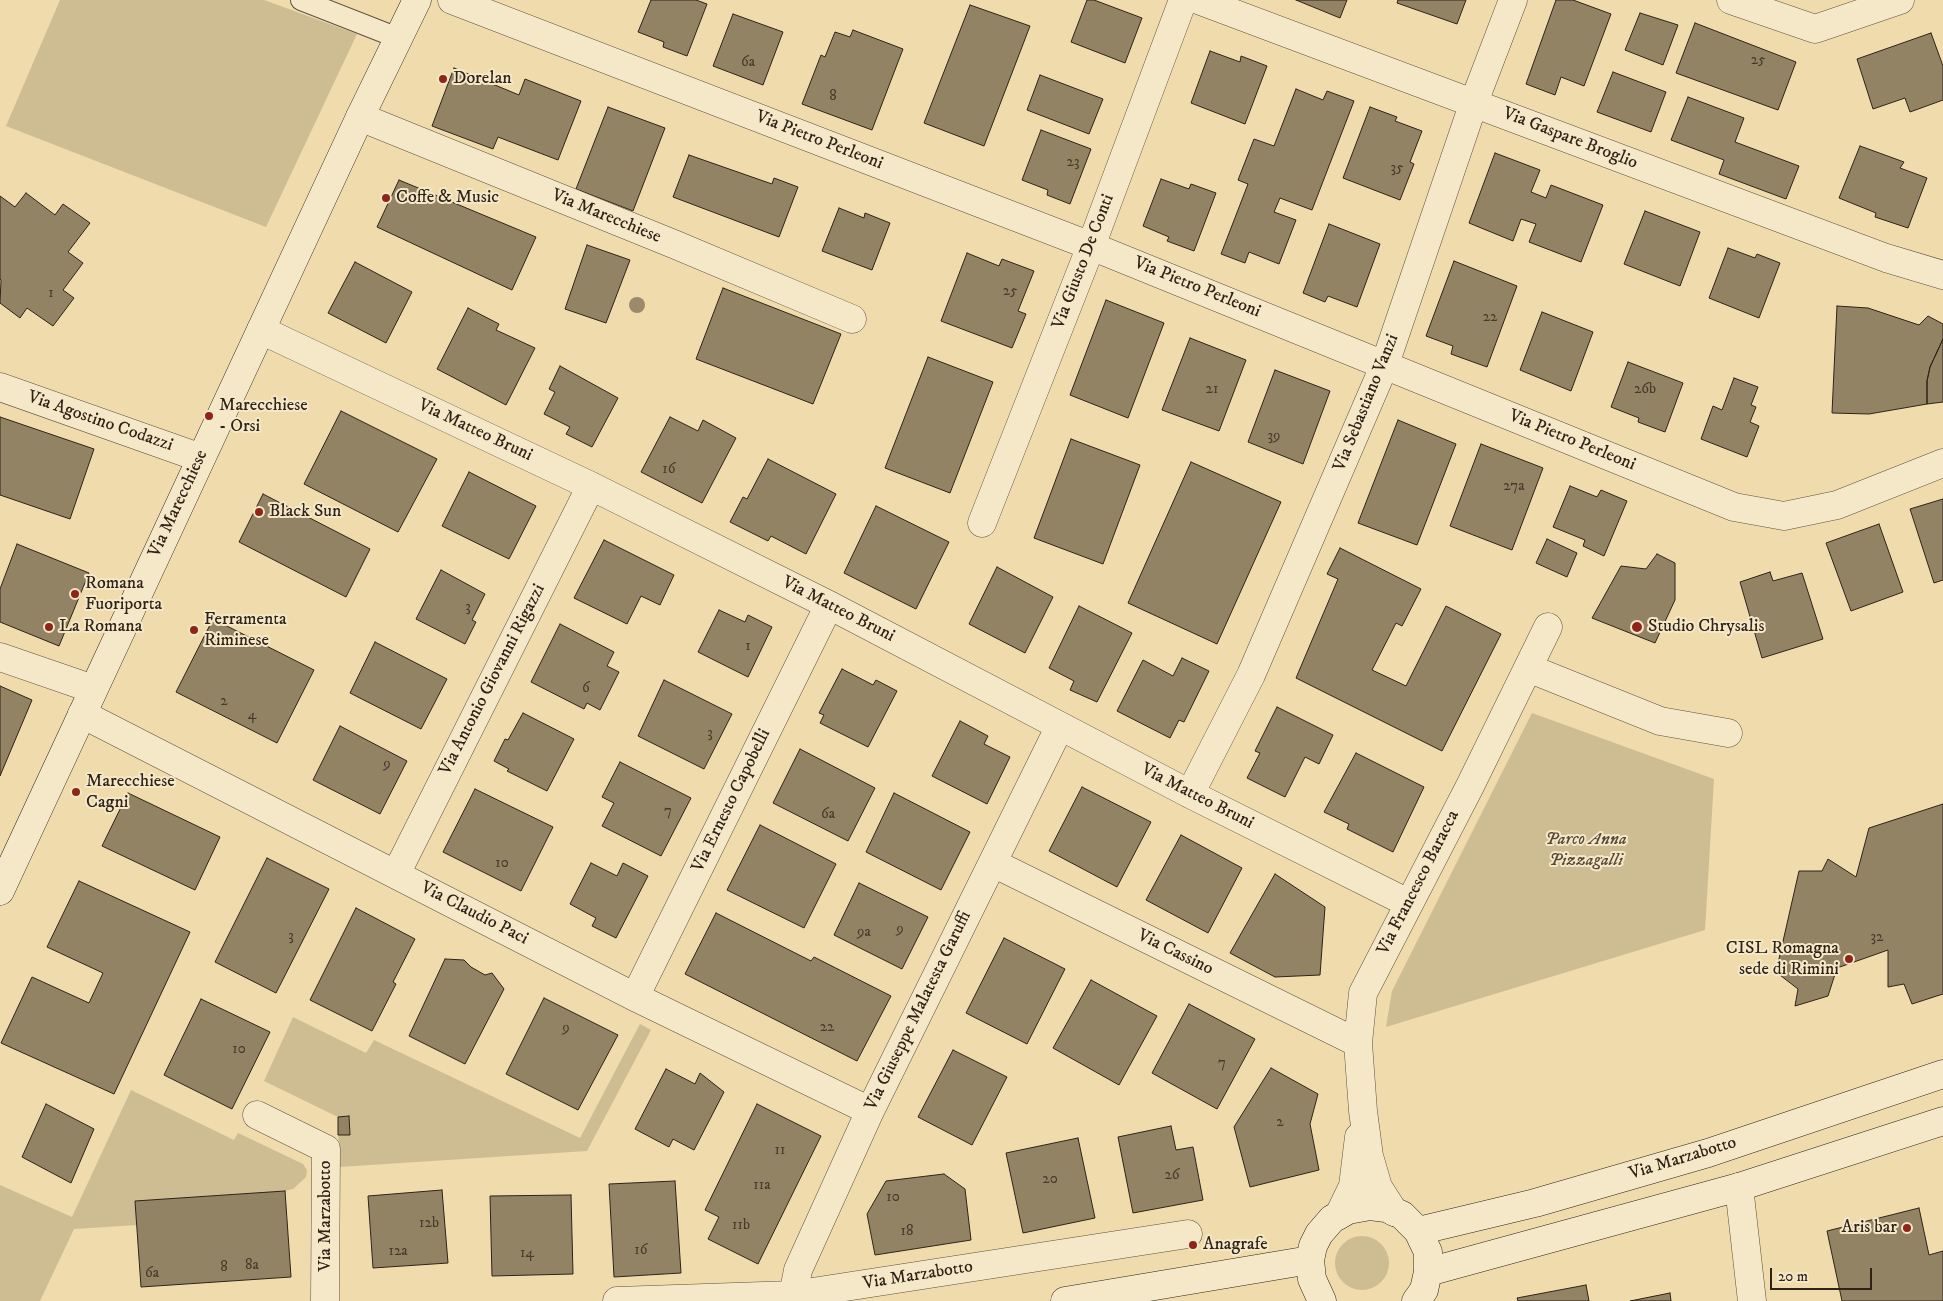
<!DOCTYPE html>
<style>
body{margin:0}
#map{position:relative;width:1943px;height:1301px;overflow:hidden;background:#efdbac;font-family:"IM FELL DW Pica",serif}
canvas{display:block}
.scale{position:absolute;left:1770px;top:1268px;width:102px;height:22px;box-sizing:border-box;border:2px solid #2f2318;border-top:0;padding-left:6px;font-size:15px;line-height:18px;white-space:nowrap;color:#2f2318;-webkit-text-stroke:4px #f5e8c9;paint-order:stroke}
</style>
<div id="map">
<canvas width="1943" height="1301"></canvas>
<div class="scale">20 m</div>
</div>
<script>
const c = document.querySelector('canvas').getContext('2d');
c.lineJoin = 'round';
function fill(path, color) {
  c.fillStyle = color;
  c.fill(path, 'evenodd');
}
function poly(rows) {
  const path = new Path2D();
  for (const r of rows) {
    if (r.length === 3) {
      path.moveTo(r[0] + r[2], r[1]);
      path.arc(r[0], r[1], r[2], 0, 2 * Math.PI);
      continue;
    }
    path.moveTo(r[0], r[1]);
    for (let i = 2; i < r.length; i += 2) path.lineTo(r[i], r[i + 1]);
  }
  return path;
}
function stroke(path, color, width, dash) {
  c.strokeStyle = color;
  c.lineWidth = width;
  c.lineCap = dash ? 'butt' : 'round';
  c.setLineDash(dash || []);
  c.stroke(path);
}
function drawText(font, color, halo, rows, align = 'center') {
  c.font = font + ' "IM FELL DW Pica",serif';
  c.lineWidth = 4;
  c.setLineDash([]);
  c.textBaseline = 'middle';
  c.strokeStyle = halo;
  c.fillStyle = color;
  for (const [text, x, y, turn = 0] of rows) {
    c.save();
    c.translate(x, y);
    c.rotate((+turn || 0) * Math.PI / 180);
    c.textAlign = isNaN(turn) ? turn : align;
    if (halo) c.strokeText(text, 0, 0);
    c.fillText(text, 0, 0);
    c.restore();
  }
}
const green = poly([
 [60,0,264,0,357,34,266,227,6,126],
 [1532,713,1714,779,1705,930,1386,1027,1392,991],
 [293,1017,366,1053,374,1040,580,1138,640,1024,651,1030,587,1151,339,1167,338,1117,264,1081],
 [131,1090,234,1140,238,1133,303,1164,307,1170,306,1177,293,1189,285,1191,137,1225,74,1229,40,1301,0,1301,0,1185,72,1217],
 [1362,1263,27]
]);
const building = poly([
 [651,0,696,0,707,4,687,56,663,47,664,42,638,32,651,0],
 [1087,0,1094,0,1142,18,1125,63,1071,42,1087,0],
 [1296,0,1347,0,1340,18,1296,0],
 [1398,0,1466,0,1457,24,1397,3,1398,0],
 [1556,0,1573,0,1611,14,1584,86,1561,77,1555,95,1526,84,1556,0],
 [970,5,1030,26,984,146,924,123,970,5],
 [1640,13,1678,25,1663,65,1625,50,1640,13],
 [733,14,783,32,763,85,713,66,733,14],
 [1695,23,1796,62,1778,110,1676,73,1695,23],
 [853,30,903,49,872,130,802,104,821,55,825,57,835,32,850,37,853,30],
 [1931,33,1943,66,1943,100,1910,112,1905,98,1873,109,1857,59,1931,33],
 [1210,51,1240,62,1241,56,1267,66,1245,124,1191,103,1210,51],
 [454,68,519,95,525,79,581,101,558,160,498,137,493,149,432,126,454,68],
 [1613,72,1666,92,1651,132,1597,112,1613,72],
 [1040,75,1103,99,1089,134,1027,110,1040,75],
 [1296,89,1323,100,1327,91,1354,101,1312,210,1280,198,1274,212,1296,220,1279,264,1249,252,1245,263,1221,254,1248,184,1238,180,1254,139,1274,146,1296,89],
 [1688,97,1744,118,1735,142,1799,166,1786,199,1719,174,1724,160,1671,140,1688,97],
 [608,107,665,128,633,211,576,189,608,107],
 [1370,107,1397,117,1395,121,1422,131,1410,162,1414,164,1400,200,1343,178,1370,107],
 [1041,130,1091,149,1070,204,1047,195,1048,190,1022,180,1041,130],
 [1860,146,1904,162,1900,168,1927,178,1908,228,1875,217,1876,213,1839,198,1860,146],
 [1495,153,1540,170,1531,192,1546,198,1551,185,1603,205,1581,262,1529,242,1536,224,1521,219,1513,241,1469,223,1495,153],
 [689,155,772,184,774,178,798,187,779,237,673,197,689,155],
 [1161,179,1189,189,1191,184,1216,193,1194,251,1167,241,1169,237,1143,226,1161,179],
 [399,180,536,237,512,290,377,227,399,180],
 [26,193,55,215,63,204,90,223,68,252,83,263,63,290,74,298,53,326,27,308,20,318,0,303,1,280,0,279,0,196,15,207,26,193],
 [839,208,864,218,865,213,890,223,872,270,822,251,839,208],
 [1645,211,1700,232,1680,286,1624,264,1645,211],
 [1329,224,1380,244,1357,307,1328,296,1325,302,1303,293,1329,224],
 [587,245,630,260,606,323,565,309,587,245],
 [1728,248,1755,258,1757,254,1780,263,1759,318,1709,298,1728,248],
 [967,253,999,266,1002,259,1034,271,1018,311,1026,314,1012,348,941,321,967,253],
 [1454,261,1517,286,1487,367,1451,354,1453,346,1426,336,1454,261],
 [355,262,412,292,386,343,328,313,355,262],
 [723,288,841,334,813,404,696,359,723,288],
 [1106,300,1164,323,1128,418,1070,395,1106,300],
 [1837,306,1868,308,1919,325,1928,316,1943,324,1943,339,1930,367,1927,381,1927,404,1869,414,1832,413,1837,306],
 [468,308,499,324,496,330,535,348,506,405,437,369,468,308],
 [1542,312,1593,332,1571,391,1520,370,1542,312],
 [1190,338,1246,360,1219,431,1162,410,1190,338],
 [1943,339,1943,402,1927,404,1927,381,1930,367,1943,339],
 [928,357,993,382,950,493,885,468,928,357],
 [1628,362,1683,383,1665,432,1638,422,1639,418,1611,407,1628,362],
 [560,366,618,398,592,447,566,434,570,427,544,414,555,392,549,389,560,366],
 [1275,370,1330,391,1303,464,1248,442,1275,370],
 [1734,378,1758,387,1751,405,1756,407,1750,422,1759,426,1747,457,1701,439,1713,406,1722,410,1734,378],
 [341,411,437,459,398,532,304,484,341,411],
 [0,417,94,449,70,519,0,495,0,417],
 [670,417,698,431,703,420,736,438,702,503,641,472,670,417],
 [1398,420,1456,444,1417,545,1358,523,1398,420],
 [1071,439,1140,465,1103,564,1034,538,1071,439],
 [1481,444,1543,468,1512,550,1450,526,1481,444],
 [768,459,836,494,806,554,771,536,768,541,730,522,743,497,747,499,768,459],
 [1191,462,1281,502,1217,644,1128,603,1191,462],
 [469,472,536,506,509,559,442,526,469,472],
 [1570,486,1597,497,1601,490,1627,501,1604,556,1583,546,1585,540,1553,527,1570,486],
 [263,494,370,549,346,597,239,542,263,494],
 [1943,499,1943,580,1934,583,1910,509,1943,499],
 [876,506,949,542,916,609,844,573,876,506],
 [1879,524,1903,592,1851,611,1826,543,1879,524],
 [1547,539,1577,553,1567,577,1536,563,1547,539],
 [604,540,674,575,660,605,641,596,627,624,574,598,604,540],
 [17,544,89,573,59,646,0,622,0,589,17,544],
 [1340,548,1421,589,1402,626,1396,623,1372,670,1406,686,1446,606,1501,634,1442,751,1296,678,1338,579,1327,574,1340,548],
 [1657,554,1675,563,1675,600,1655,643,1592,618,1621,566,1646,569,1657,554],
 [997,567,1053,597,1025,653,969,624,997,567],
 [441,570,485,594,472,620,476,622,465,644,416,619,441,570],
 [1770,572,1773,581,1802,573,1823,639,1762,658,1740,582,1770,572],
 [1079,606,1132,633,1097,702,1070,690,1074,681,1049,668,1079,606],
 [719,610,745,622,748,615,772,627,748,677,698,652,719,610],
 [213,619,314,670,277,743,176,692,213,619],
 [560,624,614,652,607,666,619,672,600,710,587,703,584,709,531,682,560,624],
 [375,642,447,679,421,729,350,693,375,642],
 [1182,658,1209,671,1184,722,1179,720,1170,738,1117,711,1143,660,1173,676,1182,658],
 [842,669,873,685,876,680,897,691,868,747,820,723,824,715,819,713,842,669],
 [664,680,732,714,704,769,638,736,664,680],
 [0,686,32,700,0,776,0,686],
 [1277,707,1333,735,1319,764,1305,757,1285,797,1247,778,1260,753,1255,751,1277,707],
 [523,713,574,739,547,791,507,771,509,769,494,761,505,739,508,740,523,713],
 [960,721,988,736,984,744,1010,757,987,804,932,776,960,721],
 [340,726,407,761,380,814,313,780,340,726],
 [800,749,875,788,848,841,773,803,800,749],
 [1356,753,1424,787,1393,852,1347,829,1349,824,1324,812,1356,753],
 [620,762,691,798,661,856,602,826,614,803,602,797,620,762],
 [1082,787,1151,822,1117,887,1049,851,1082,787],
 [475,789,553,827,521,891,443,852,475,789],
 [128,793,220,837,195,890,102,846,128,793],
 [894,793,970,832,941,890,866,852,894,793],
 [1943,804,1943,994,1912,1004,1904,984,1888,987,1888,950,1837,968,1828,996,1795,1006,1798,989,1776,972,1799,871,1822,871,1828,859,1856,877,1869,828,1943,804],
 [760,825,836,864,804,928,727,890,760,825],
 [1181,835,1242,868,1208,933,1146,900,1181,835],
 [267,858,329,889,276,993,215,962,267,858],
 [591,863,617,876,623,863,648,876,616,938,592,926,596,918,570,904,591,863],
 [1275,874,1325,907,1320,975,1275,977,1230,953,1275,874],
 [79,881,190,932,114,1094,1,1043,32,977,89,1003,103,973,47,947,79,881],
 [859,883,928,917,902,969,834,935,859,883],
 [356,908,415,939,393,982,396,984,372,1031,310,1000,356,908],
 [716,913,811,961,814,957,891,996,857,1061,685,974,716,913],
 [1004,938,1065,969,1027,1044,966,1013,1004,938],
 [445,959,464,960,471,967,485,975,492,973,504,989,465,1064,409,1036,445,959],
 [1091,980,1157,1016,1119,1085,1053,1048,1091,980],
 [544,998,618,1035,578,1110,506,1074,544,998],
 [201,999,270,1032,232,1109,164,1075,201,999],
 [1189,1004,1255,1039,1217,1109,1152,1073,1189,1004],
 [953,1050,1007,1077,972,1145,918,1117,953,1050],
 [1271,1068,1318,1094,1310,1124,1319,1170,1250,1187,1234,1127,1271,1068],
 [666,1069,695,1084,700,1073,724,1092,694,1150,673,1139,669,1147,635,1129,666,1069],
 [46,1104,94,1129,71,1183,22,1157,46,1104],
 [757,1104,821,1136,758,1264,708,1239,719,1217,705,1210,757,1104],
 [349,1116,350,1135,338,1135,338,1117,349,1116],
 [1171,1126,1176,1150,1193,1147,1203,1200,1133,1213,1118,1137,1171,1126],
 [1078,1138,1095,1218,1023,1233,1006,1153,1078,1138],
 [944,1174,965,1189,971,1240,875,1255,867,1214,886,1181,944,1174],
 [675,1181,681,1273,614,1277,609,1184,675,1181],
 [442,1190,448,1263,373,1268,368,1196,442,1190],
 [285,1191,291,1277,141,1287,135,1201,285,1191],
 [571,1195,573,1274,492,1276,490,1196,571,1195],
 [1919,1208,1929,1255,1943,1251,1943,1301,1842,1301,1827,1231,1919,1208],
 [1586,1285,1589,1301,1518,1301,1517,1298,1586,1285],
 [1670,1293,1671,1301,1630,1301,1670,1293]
]);
const lane = poly([
 [301,0,398,38]
]);
const street = poly([
 [452,0,1091,246,1734,507,1784,516,1837,505,1943,463],
 [1198,0,1886,258,1943,275],
 [1731,0,1815,29,1900,0],
 [360,117,676,245,852,319],
 [261,330,591,486,829,605,1190,794,1408,903],
 [0,387,201,458],
 [982,523,1091,246,1183,0],
 [0,657,93,689],
 [1528,668,1660,721,1728,733],
 [82,714,635,997,870,1111],
 [1190,794,1251,675,1385,364,1474,102,1513,0],
 [993,863,1358,1043],
 [396,874,591,486],
 [635,997,829,605],
 [257,1115,326,1149,325,1301],
 [1739,1187,1752,1301],
 [1394,1212,1378,1187,1369,1156,1363,1111,1358,1043,1363,993,1470,786,1548,627],
 [1339,1215,1353,1186,1359,1137],
 [617,1301,793,1295,1188,1234],
 [792,1301,798,1270,870,1111,1060,726]
]);
const secondary = poly([
 [0,891,360,117,417,0],
 [1418,1231,1535,1203,1708,1153,1943,1074],
 [1428,1272,1739,1187,1943,1121],
 [1065,1301,1310,1260],
 [1322,1301,1312,1279,1310,1260,1313,1246,1319,1234,1332,1219,1348,1210,1370,1206,1386,1208,1402,1215,1418,1231,1428,1252,1428,1272,1424,1290,1416,1301]
]);
const trees = [
 [637,305]
];
const markers = [
 [443,79,5,"#8f2418"],
 [386,198,5,"#8f2418"],
 [209,416,5,"#8f2418"],
 [259,512,5,"#8f2418"],
 [75,594,5,"#8f2418"],
 [49,627,5,"#8f2418"],
 [1637,627,6,"#8f2418"],
 [194,630,5,"#8f2418"],
 [76,792,5,"#8f2418"],
 [1849,959,5,"#8f2418"],
 [1907,1228,5,"#8f2418"],
 [1193,1245,5,"#8f2418"]
];
const numberNames = [
 ["25",1758,61],
 ["6a",748,63],
 ["8",833,97],
 ["23",1073,163],
 ["35",1397,169],
 ["25",1010,292],
 ["1",51,294],
 ["22",1490,318],
 ["21",1212,390],
 ["26b",1645,390],
 ["39",1274,437],
 ["16",669,470],
 ["27a",1514,487],
 ["3",468,608],
 ["1",748,647],
 ["6",586,689],
 ["2",224,702],
 ["4",252,716],
 ["3",710,734],
 ["9",387,765],
 ["7",668,812],
 ["6a",828,815],
 ["10",502,864],
 ["9",900,930],
 ["9a",864,933],
 ["3",291,937],
 ["32",1877,938],
 ["22",827,1028],
 ["9",566,1029],
 ["10",239,1050],
 ["7",1222,1064],
 ["2",1280,1123],
 ["11",780,1151],
 ["26",1172,1176],
 ["20",1050,1180],
 ["11a",762,1186],
 ["10",893,1198],
 ["12b",429,1224],
 ["11b",741,1226],
 ["18",907,1232],
 ["16",641,1251],
 ["12a",398,1252],
 ["14",527,1254],
 ["8a",252,1266],
 ["8",224,1268],
 ["6a",152,1274]
];
const poiNames = [
 ["Dorelan",453,79],
 ["Coffe & Music",396,198],
 ["Marecchiese",219,406],
 ["- Orsi",219,427],
 ["Black Sun",269,512],
 ["Romana",85,584],
 ["Fuoriporta",85,605],
 ["Ferramenta",204,620],
 ["Riminese",204,641],
 ["La Romana",59,627],
 ["Studio Chrysalis",1648,627],
 ["Marecchiese",86,782],
 ["Cagni",86,803],
 ["CISL Romagna",1839,949,"right"],
 ["sede di Rimini",1839,970,"right"],
 ["Aris bar",1897,1228,"right"],
 ["Anagrafe",1203,1245]
];
const streetNames = [
 ["Via Gaspare Broglio",1570,139,21],
 ["Via Pietro Perleoni",819,141,21],
 ["Via Marecchiese",606,217,22],
 ["Via Giusto De Conti",1084,262,-69],
 ["Via Pietro Perleoni",1197,288,22],
 ["Via Sebastiano Vanzi",1367,403,-68],
 ["Via Agostino Codazzi",100,422,19],
 ["Via Matteo Bruni",475,431,25],
 ["Via Pietro Perleoni",1572,441,22],
 ["Via Marecchiese",179,504,-65],
 ["Via Matteo Bruni",838,610,27],
 ["Via Antonio Giovanni Rigazzi",493,680,-63],
 ["Via Matteo Bruni",1197,797,27],
 ["Via Ernesto Capobelli",732,801,-64],
 ["Via Francesco Baracca",1419,883,-63],
 ["Via Claudio Paci",474,914,27],
 ["Via Cassino",1175,953,26],
 ["Via Giuseppe Malatesta Garuffi",919,1011,-64],
 ["Via Marzabotto",1683,1159,-17],
 ["Via Marzabotto",326,1216,-90],
 ["Via Marzabotto",918,1276,-9]
];
const parkNames = [
 ["Parco Anna",1586,840],
 ["Pizzagalli",1586,861]
];
fill(green, '#cebc93');
fill(building, '#938365');
stroke(building, '#2f2318', 1);
stroke(lane, '#5f513d', 22);
stroke(street, '#5f513d', 29);
stroke(secondary, '#2f2318', 29);
stroke(lane, '#f5e8c9', 20);
stroke(street, '#f5e8c9', 28);
stroke(secondary, '#f5e8c9', 28);
c.fillStyle = '#9b8b6c';
for (const [x, y] of trees) {
  c.beginPath();
  c.arc(x, y, 8, 0, 2 * Math.PI);
  c.fill();
}
for (const [x, y, r, color] of markers) {
  const dot = new Path2D();
  dot.arc(x, y, r, 0, 2 * Math.PI);
  c.fillStyle = color;
  c.fill(dot);
  stroke(dot, '#f5e8c9', 2);
}
drawText('15px', '#483b2b', null, numberNames);
drawText('18px', '#2f2318', '#f5e8c9', poiNames, 'left');
drawText('18px', '#2f2318', '#f5e8c9', streetNames);
drawText('italic 18px', '#574937', '#f5e8c9', parkNames);
</script>
